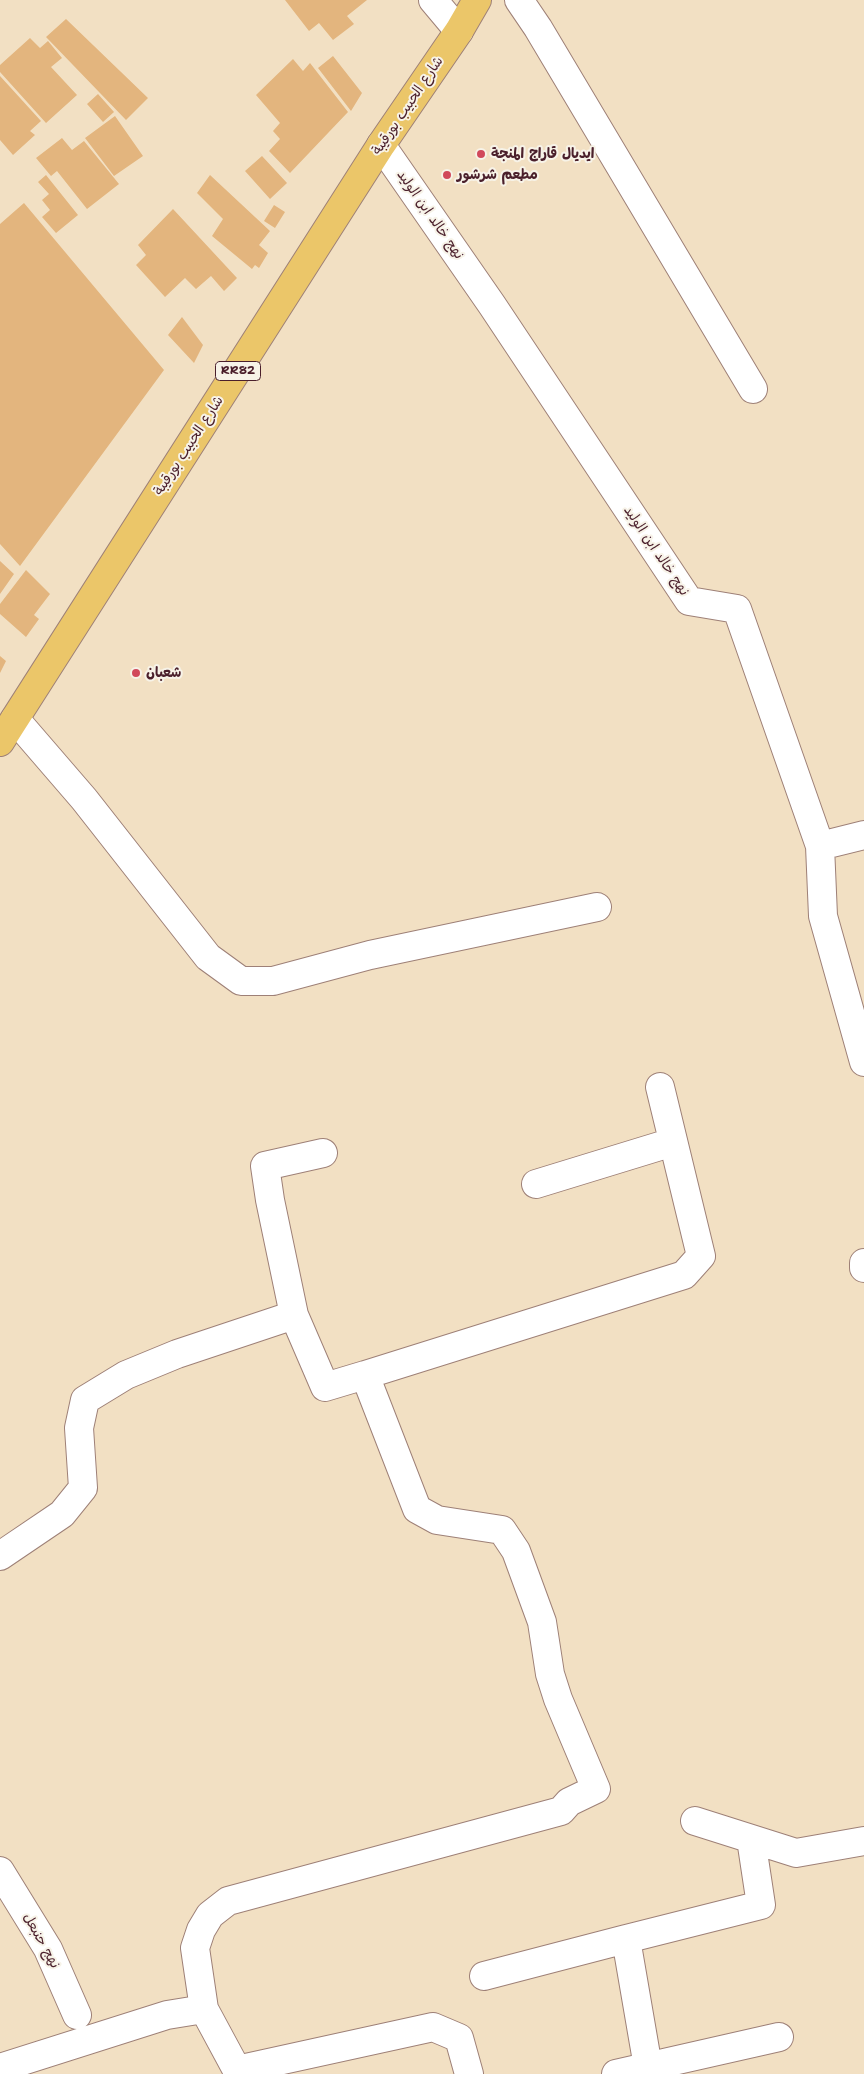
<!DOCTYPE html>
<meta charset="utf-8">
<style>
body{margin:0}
canvas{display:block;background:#f2e0c3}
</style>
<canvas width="864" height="2074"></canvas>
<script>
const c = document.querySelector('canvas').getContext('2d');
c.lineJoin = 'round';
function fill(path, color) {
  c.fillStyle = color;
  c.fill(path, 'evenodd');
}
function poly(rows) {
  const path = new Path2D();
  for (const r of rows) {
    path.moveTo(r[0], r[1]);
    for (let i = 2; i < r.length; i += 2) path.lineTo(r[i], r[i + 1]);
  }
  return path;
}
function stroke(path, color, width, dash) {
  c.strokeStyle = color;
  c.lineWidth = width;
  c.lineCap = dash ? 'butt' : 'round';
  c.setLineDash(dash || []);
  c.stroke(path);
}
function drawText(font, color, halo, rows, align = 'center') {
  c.font = font + ' "Shantell Sans","Playpen Sans Arabic",sans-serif';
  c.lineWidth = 4;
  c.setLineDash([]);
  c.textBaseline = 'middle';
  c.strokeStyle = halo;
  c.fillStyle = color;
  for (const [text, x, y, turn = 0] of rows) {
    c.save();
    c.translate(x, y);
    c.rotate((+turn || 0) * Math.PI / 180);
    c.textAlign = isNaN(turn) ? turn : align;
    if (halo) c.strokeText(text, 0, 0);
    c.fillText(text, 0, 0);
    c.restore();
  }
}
const building = poly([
 [285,0,367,0,347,16,354,24,333,40,319,23,309,31],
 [66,19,148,98,126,120,46,37],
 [30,38,40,48,48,41,62,58,51,67,77,95,46,123,0,72,0,65],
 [333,56,362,93,351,111,318,68],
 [293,59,303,71,310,63,348,112,290,173,269,151,280,139,273,131,280,123,256,95],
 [0,76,41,121,30,131,35,135,13,155,0,140],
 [98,94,114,112,103,122,87,104],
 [115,116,143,156,114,176,85,138],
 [62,138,72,150,84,141,119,184,87,209,57,171,51,176,36,158],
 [262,156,287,183,270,199,245,171],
 [46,175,78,215,56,233,42,217,50,210,42,200,49,194,38,182],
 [210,175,270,231,259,245,268,253,259,268,255,265,252,269,212,236,223,219,197,193],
 [24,203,164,370,20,566,0,544,0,224],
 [274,205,285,212,275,228,264,221],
 [173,209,237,278,224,291,211,276,196,289,185,278,165,297,136,265,146,255,138,245],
 [182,317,203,345,194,363,168,335],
 [0,561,14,574,0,594],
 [26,570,50,594,34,615,39,619,26,637,0,614,0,604],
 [0,656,6,661,0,673]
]);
const minor = poly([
 [433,0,459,31],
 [519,0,538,28,753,389],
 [381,145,492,305,689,601,737,609,820,846,823,916,864,1062],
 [15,719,84,799,208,957,241,981,273,981,370,955,597,907],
 [820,846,864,835],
 [536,1184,673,1142],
 [864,1263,864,1268],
 [365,1375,684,1275,701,1256,660,1087],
 [0,1556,62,1514,83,1488,79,1428,85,1400,126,1375,177,1354,294,1315,270,1200,265,1166,323,1153],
 [695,1821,796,1853,864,1841],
 [0,1871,48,1949,77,2015],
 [626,1939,761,1905,751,1839],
 [484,1976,626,1939,648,2067],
 [0,2068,167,2015,204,2009],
 [237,2070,433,2027,459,2038,469,2074],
 [239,2074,204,2009,195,1948,201,1930,210,1915,228,1901,561,1811,569,1802,596,1789,558,1699,550,1674,542,1622,516,1551,502,1530,437,1520,417,1509,365,1375,325,1387,294,1315],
 [616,2074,779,2037]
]);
const major = poly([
 [0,742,381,145,459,31,477,0]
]);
const markers = [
 [481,154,5,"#d1495b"],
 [447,175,5,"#d1495b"],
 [136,673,5,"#d1495b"]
];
const shields = [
 [238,371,45]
];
const shieldNames = [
 ["RR82",238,371]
];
const streetNames = [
 ["شارع الحبيب بورقيبة",408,106,-56],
 ["نهج خالد ابن الوليد",430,215,55],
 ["شارع الحبيب بورقيبة",189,446,-57],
 ["نهج خالد ابن الوليد",656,551,56],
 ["نهج حنبعل",41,1941,61]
];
const poiNames = [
 ["ايديال قاراج المنجة",491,154],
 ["مطعم شرشور",457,175],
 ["شعبان",146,673]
];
fill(building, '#e3b57e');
stroke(minor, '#9e8077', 30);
stroke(major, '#9e8077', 30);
stroke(minor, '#fff', 28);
stroke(major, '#ebc669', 28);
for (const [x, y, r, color] of markers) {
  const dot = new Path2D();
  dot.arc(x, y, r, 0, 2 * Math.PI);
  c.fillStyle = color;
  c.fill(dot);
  stroke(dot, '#f7f3e8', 2);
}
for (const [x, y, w] of shields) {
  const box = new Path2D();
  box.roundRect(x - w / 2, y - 9.5, w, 19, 4);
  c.fillStyle = '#f7f3e8';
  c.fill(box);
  stroke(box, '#4a1f2b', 1);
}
drawText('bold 12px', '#4a1f2b', null, shieldNames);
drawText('14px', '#4a1f2b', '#f7f3e8', streetNames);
drawText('bold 14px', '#4a1f2b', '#f7f3e8', poiNames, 'left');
</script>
